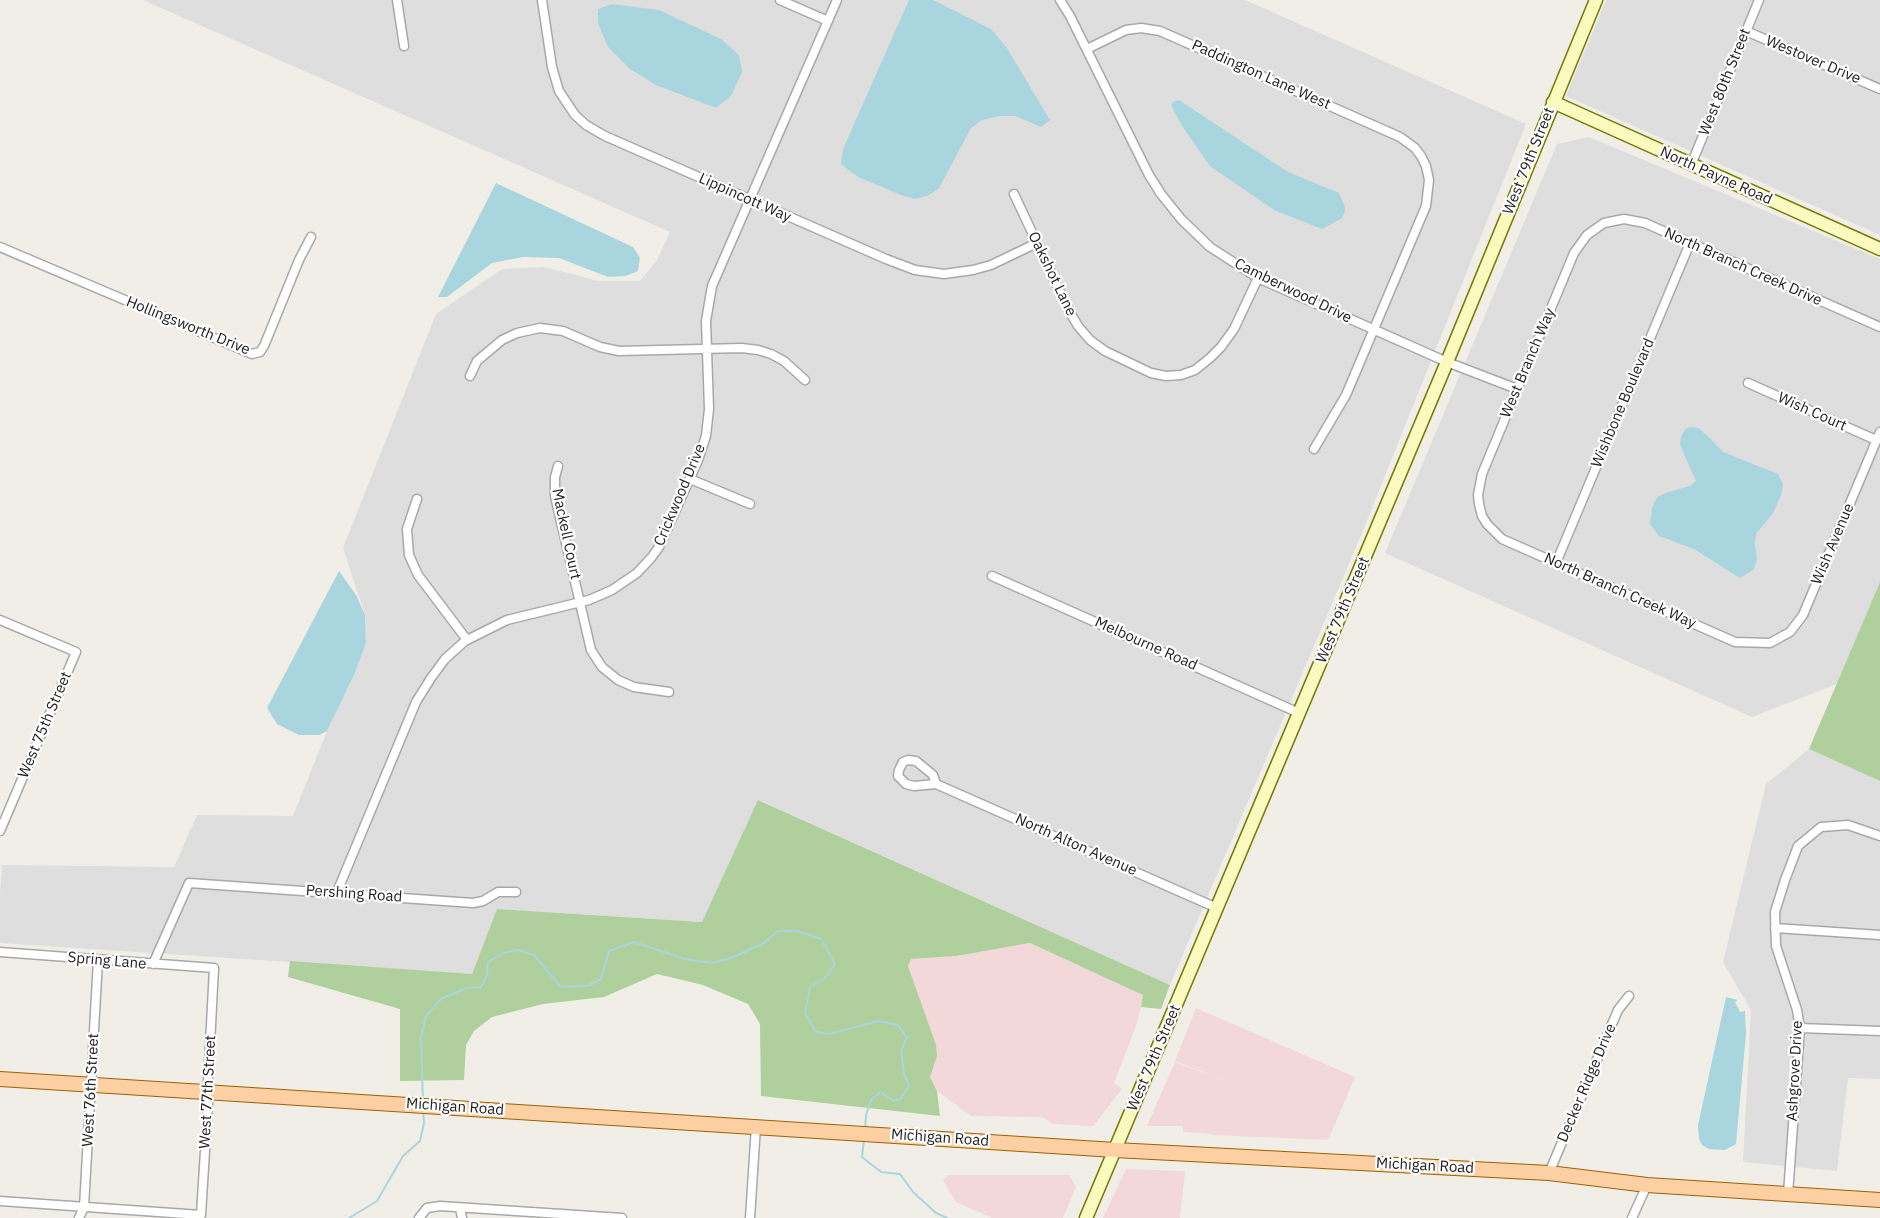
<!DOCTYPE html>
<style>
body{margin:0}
canvas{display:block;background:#f1eee8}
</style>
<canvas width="1880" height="1218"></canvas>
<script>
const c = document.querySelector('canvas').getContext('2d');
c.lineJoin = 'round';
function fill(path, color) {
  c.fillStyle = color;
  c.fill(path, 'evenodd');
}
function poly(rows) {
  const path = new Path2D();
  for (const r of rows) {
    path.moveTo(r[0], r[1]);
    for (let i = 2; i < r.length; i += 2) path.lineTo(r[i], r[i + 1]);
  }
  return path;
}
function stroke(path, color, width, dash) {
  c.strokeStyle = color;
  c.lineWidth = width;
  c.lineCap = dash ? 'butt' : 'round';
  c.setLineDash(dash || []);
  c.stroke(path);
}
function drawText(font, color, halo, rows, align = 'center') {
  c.font = font + ' "IBM Plex Sans",sans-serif';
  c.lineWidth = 4.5;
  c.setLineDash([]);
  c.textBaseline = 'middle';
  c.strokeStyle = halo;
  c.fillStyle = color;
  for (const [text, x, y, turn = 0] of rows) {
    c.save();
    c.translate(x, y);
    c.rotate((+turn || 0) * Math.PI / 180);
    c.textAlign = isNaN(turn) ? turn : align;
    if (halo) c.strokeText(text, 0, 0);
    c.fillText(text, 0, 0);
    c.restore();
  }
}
const residential = poly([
 [143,0,1245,0,1526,124,1362,533,1170,985,759,800,703,922,497,909,472,974,0,943,0,893,2,865,174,867,197,815,293,816,327,731,354,675,366,643,365,615,343,548,436,314,502,269,544,267,599,281,640,281,657,260,670,232],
 [1606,0,1880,0,1880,235,1566,96],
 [1589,137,1880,259,1880,582,1837,684,1752,717,1385,553,1557,144],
 [1809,749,1880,781,1880,1079,1848,1078,1837,1171,1743,1162,1751,1010,1723,962,1766,784]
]);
const commercial = poly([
 [1030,943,1144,995,1136,1026,1114,1083,1122,1089,1093,1126,1053,1124,1042,1117,971,1116,937,1091,930,1077,937,1056,908,965,911,959,956,956],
 [1196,1008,1355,1077,1328,1140,1212,1135,1213,1133,1212,1134,1183,1132,1183,1126,1147,1126,1175,1062,1234,1084,1175,1061],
 [1126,1169,1185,1171,1180,1218,1103,1218],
 [949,1175,1069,1175,1076,1187,1063,1218,992,1218,956,1202,943,1180]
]);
const forest = poly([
 [1880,582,1880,781,1809,749],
 [758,800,1170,985,1161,1009,1141,1007,1143,995,1030,943,956,956,911,959,908,966,936,1045,937,1056,930,1077,937,1091,940,1116,761,1096,760,1024,748,1004,703,985,657,974,604,997,543,1004,492,1017,474,1031,466,1045,464,1080,400,1081,400,1009,288,977,290,961,472,974,497,909,702,922]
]);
const water = poly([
 [909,0,933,0,991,29,1007,48,1050,120,1041,127,1015,116,1000,116,982,120,971,128,939,188,929,195,915,199,901,195,858,177,841,164,843,149],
 [612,4,659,10,721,39,739,55,742,72,731,96,716,108,656,85,630,69,608,47,598,23,598,9],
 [1179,100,1288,172,1339,193,1345,207,1345,212,1341,219,1322,229,1274,210,1210,166,1182,126,1171,105,1173,102],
 [496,183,633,247,640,258,638,271,626,276,608,277,559,258,523,257,492,263,447,297,438,297],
 [1691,427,1698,428,1710,438,1723,452,1778,474,1783,484,1781,495,1773,513,1756,534,1755,544,1757,558,1754,569,1740,578,1694,549,1659,536,1650,524,1652,508,1657,497,1668,492,1690,486,1696,481,1680,445,1681,437,1685,429],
 [339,571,356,595,365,615,366,643,354,675,327,731,319,735,299,735,277,724,267,708],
 [1726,997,1738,1000,1735,1002,1740,1012,1745,1011,1746,1034,1736,1144,1725,1150,1709,1149,1702,1145,1699,1139,1698,1125]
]);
const stream = poly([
 [423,1102,421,1037,426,1016,441,999,467,988,481,987,487,975,488,962,503,953,518,950,534,955,561,987,588,986,601,979,609,951,634,942,685,959,712,963,731,958,764,943,778,931,797,931,821,939,835,964,825,978,810,987,805,1013,816,1032,830,1034,878,1021,898,1025,907,1038,901,1050,904,1074,909,1086,901,1098,894,1101,880,1092,871,1100,866,1115,865,1130],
 [864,1139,862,1157,881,1172,900,1174,913,1192,936,1213,947,1218],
 [349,1218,377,1201,403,1156,420,1141,424,1123,423,1110]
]);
const street = poly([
 [397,0,404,46],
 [542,0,552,67,559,91,575,115,586,125,605,136,886,259,915,270,944,274,973,270,991,265,1037,243],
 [780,0,828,21],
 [1060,0,1070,16,1149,175,1161,194,1181,219,1210,247,1258,278,1447,362,1517,389],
 [1746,31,1880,89],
 [1087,49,1126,30,1141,28,1160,31,1400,137,1415,148,1421,156,1426,166,1429,180,1426,206,1346,395,1314,449],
 [1691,165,1759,0],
 [1014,194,1067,307,1078,326,1090,340,1105,351,1151,373,1166,376,1181,375,1195,370,1210,358,1221,347,1234,329,1258,278],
 [0,247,252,354,260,352,264,346,299,260,311,237],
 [1880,327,1645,223,1624,219,1604,223,1587,235,1574,253,1482,474,1478,495,1479,504,1482,516,1487,524,1502,539,1735,642,1770,643,1790,632,1803,615,1880,432],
 [470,376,477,361,502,340,517,333,540,328,563,331,600,347,619,351,742,348,758,350,771,354,784,361,805,380],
 [1748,383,1876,440],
 [558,466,555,477,555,496,591,650,602,667,618,680,634,687,669,692],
 [690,479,750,504],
 [417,499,407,529,409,555,418,575,467,640],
 [1556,563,1690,243],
 [992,576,1299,713],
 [0,620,76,652,0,831],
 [936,784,914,786,906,784,898,776,899,770,903,762,908,760,916,761,933,775,936,784,1217,908],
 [337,892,416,702,431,678,445,659,465,641,507,620,589,600,612,590,637,573,651,558,659,547,698,460,706,436,709,409,706,321,712,286,837,0],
 [1775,928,1880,935],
 [0,952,214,968,208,1082,208,1103,201,1215,0,1201],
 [153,964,189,883,473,903,483,901,498,892,516,892],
 [1800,1028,1880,1031],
 [1549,1173,1618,1010,1629,996],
 [1788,1194,1800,1028,1797,1010,1776,946,1775,912,1785,880,1798,846,1821,827,1848,825,1880,836],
 [460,1208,462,1218],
 [79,1218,84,1207,98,960],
 [419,1218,427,1208,440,1206,622,1218],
 [750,1218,756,1126],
 [1632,1218,1647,1185]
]);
const secondary = poly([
 [1553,102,1880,249],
 [1086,1218,1447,362,1596,0]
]);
const primary = poly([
 [0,1079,1115,1150,1549,1173,1647,1185,1880,1200]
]);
const streetNames = [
 ["Westover Drive",1813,60,23],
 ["Paddington Lane West",1261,75,24],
 ["West 80th Street",1725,82,-68],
 ["West 79th Street",1529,161,-68],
 ["North Payne Road",1716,176,24],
 ["Lippincott Way",745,198,24],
 ["North Branch Creek Drive",1743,267,24],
 ["Oakshot Lane",1052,274,64],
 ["Camberwood Drive",1293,291,26],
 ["Hollingsworth Drive",188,326,22],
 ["West Branch Way",1528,363,-67],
 ["Wishbone Boulevard",1623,403,-67],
 ["Wish Court",1812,412,24],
 ["Crickwood Drive",680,495,-67],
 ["Mackell Court",566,534,78],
 ["Wish Avenue",1833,544,-67],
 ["North Branch Creek Way",1620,591,24],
 ["West 79th Street",1343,610,-67],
 ["Melbourne Road",1146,644,24],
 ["West 75th Street",45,725,-67],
 ["North Alton Avenue",1076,845,24],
 ["Pershing Road",354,894,4],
 ["Spring Lane",107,961,5],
 ["West 79th Street",1154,1058,-67],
 ["Ashgrove Drive",1795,1071,-87],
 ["Decker Ridge Drive",1587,1083,-67],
 ["West 76th Street",91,1090,-87],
 ["West 77th Street",208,1092,-87],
 ["Michigan Road",455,1107,4],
 ["Michigan Road",940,1138,4],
 ["Michigan Road",1425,1166,3]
];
fill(residential, '#dfdede');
fill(commercial, '#f2d8d9');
fill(forest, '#afd09d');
fill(water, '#a9d6de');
stroke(stream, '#a9d6de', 2);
stroke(street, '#a8a8a8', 11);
stroke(secondary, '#757b05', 15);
stroke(primary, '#9e6101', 16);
stroke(street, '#fff', 8);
stroke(secondary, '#faf9be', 12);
stroke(primary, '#fcd0a3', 14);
drawText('15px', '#212121', '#fff', streetNames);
</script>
